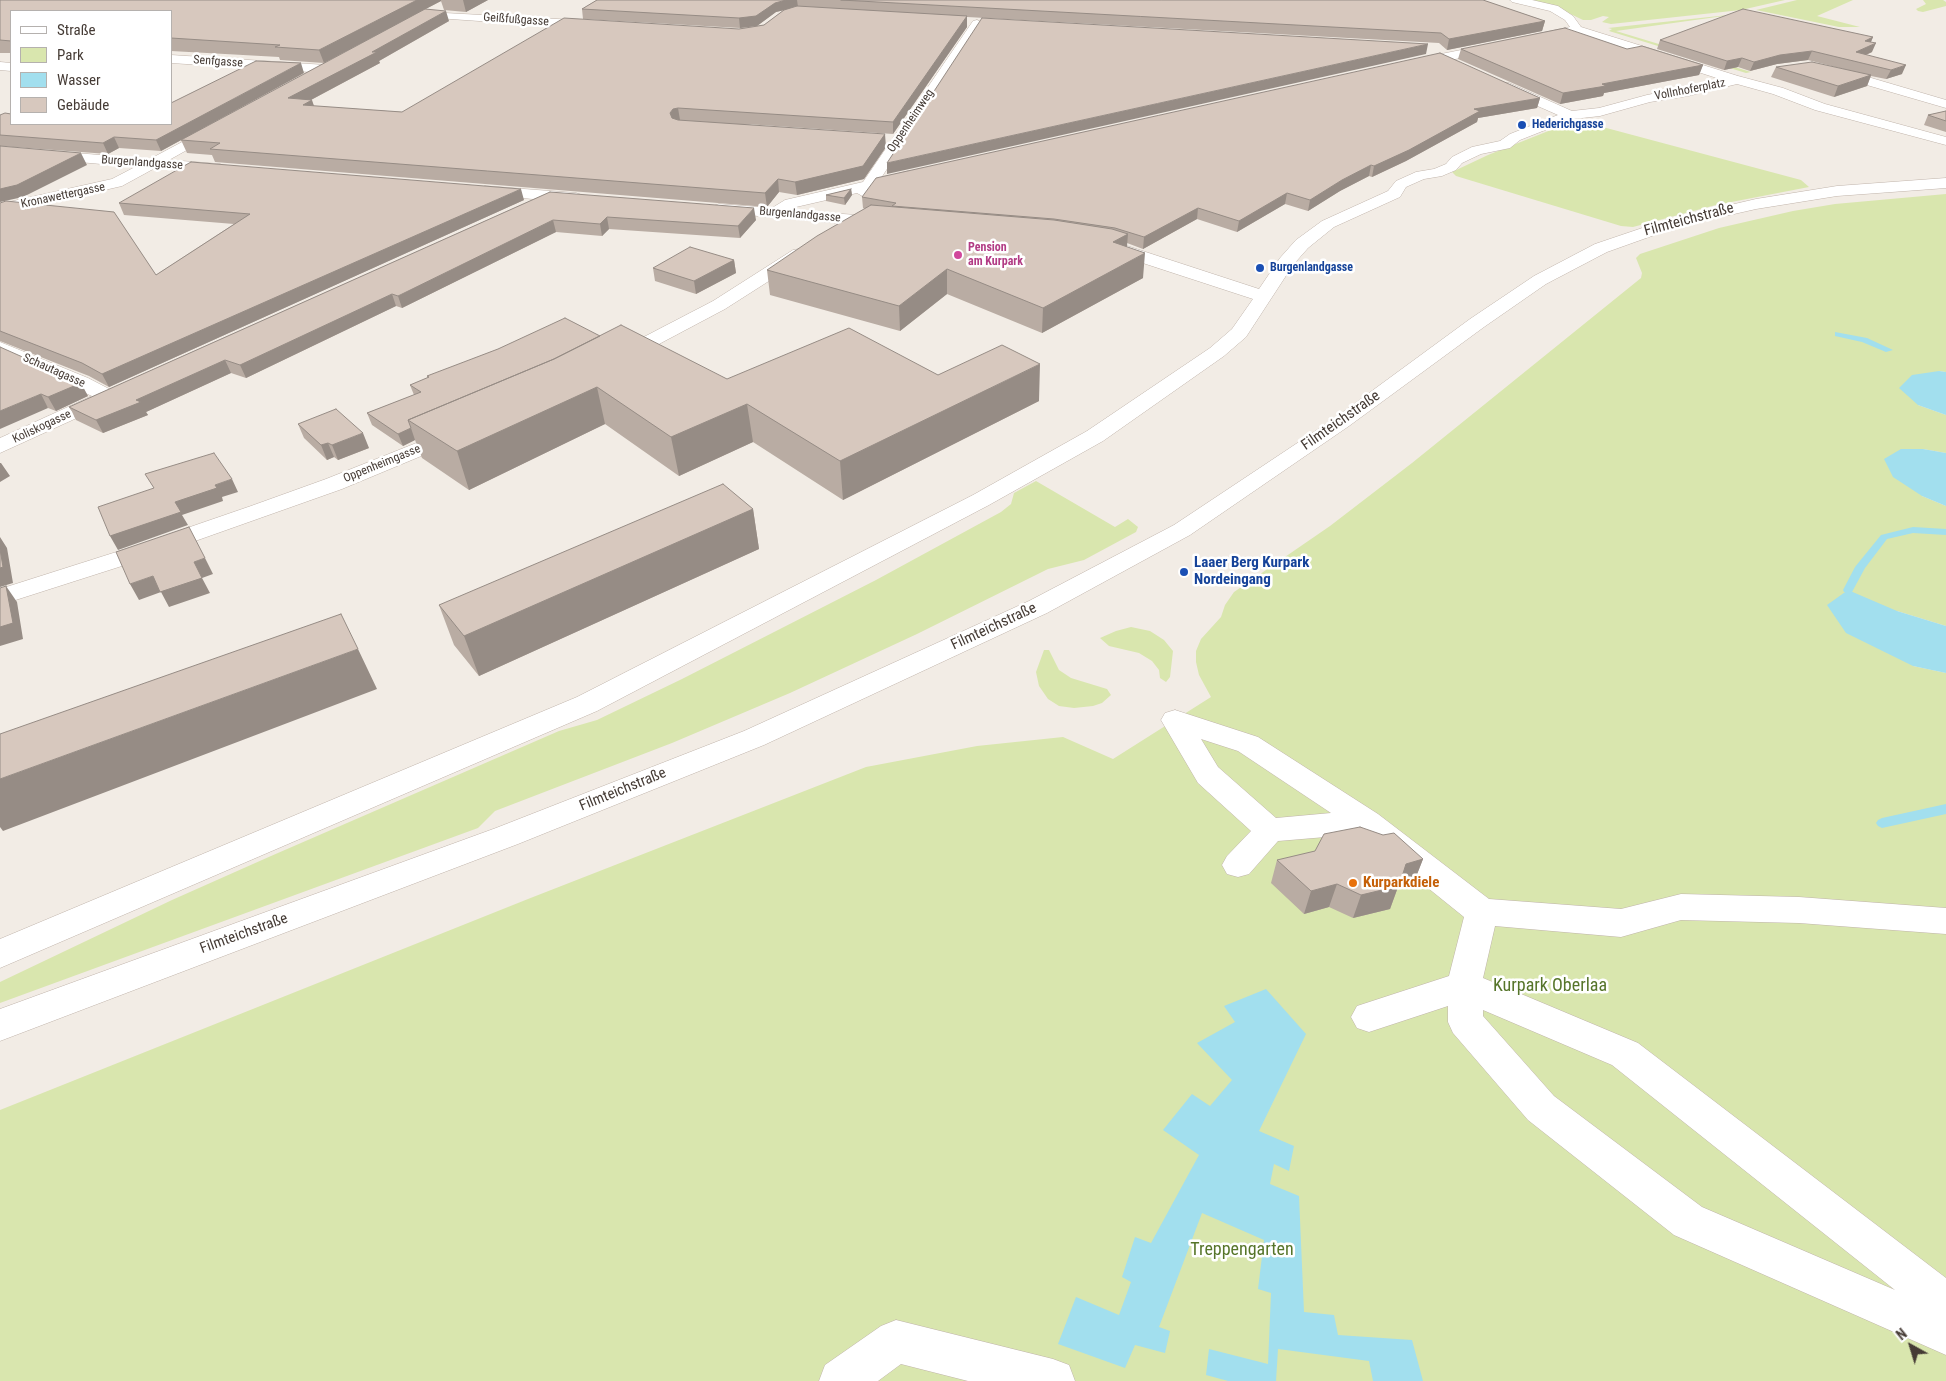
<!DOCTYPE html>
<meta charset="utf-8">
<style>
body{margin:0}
#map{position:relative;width:1946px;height:1381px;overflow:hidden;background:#f2ece5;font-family:"Roboto Condensed",sans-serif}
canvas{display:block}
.legend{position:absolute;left:10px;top:10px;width:162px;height:115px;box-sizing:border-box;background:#fff;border:1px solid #b5b1ae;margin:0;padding:6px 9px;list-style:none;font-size:15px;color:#453b35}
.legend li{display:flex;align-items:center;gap:10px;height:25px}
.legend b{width:25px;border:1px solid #b5b1ae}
.north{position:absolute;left:1886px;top:1321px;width:50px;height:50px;-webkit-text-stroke:4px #fff;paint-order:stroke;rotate:321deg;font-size:14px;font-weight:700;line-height:20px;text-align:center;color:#453b35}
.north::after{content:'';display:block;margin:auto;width:18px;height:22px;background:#453b35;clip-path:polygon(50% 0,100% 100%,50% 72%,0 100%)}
</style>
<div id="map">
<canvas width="1946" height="1381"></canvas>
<ul class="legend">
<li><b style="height:6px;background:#fff"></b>Straße</li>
<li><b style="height:14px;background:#d9e6ae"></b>Park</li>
<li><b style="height:14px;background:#a2dfee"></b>Wasser</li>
<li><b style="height:14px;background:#d7c8be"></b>Gebäude</li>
</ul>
<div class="north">N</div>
</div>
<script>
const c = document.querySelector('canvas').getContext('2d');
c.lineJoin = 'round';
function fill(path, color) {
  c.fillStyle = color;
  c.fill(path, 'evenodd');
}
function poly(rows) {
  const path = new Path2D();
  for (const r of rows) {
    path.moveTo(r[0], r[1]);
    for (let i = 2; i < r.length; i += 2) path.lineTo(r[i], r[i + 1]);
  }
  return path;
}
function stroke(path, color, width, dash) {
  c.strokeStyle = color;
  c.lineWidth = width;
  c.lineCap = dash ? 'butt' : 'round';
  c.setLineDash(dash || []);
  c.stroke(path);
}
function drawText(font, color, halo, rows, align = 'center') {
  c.font = font + ' "Roboto Condensed",sans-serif';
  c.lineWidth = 5;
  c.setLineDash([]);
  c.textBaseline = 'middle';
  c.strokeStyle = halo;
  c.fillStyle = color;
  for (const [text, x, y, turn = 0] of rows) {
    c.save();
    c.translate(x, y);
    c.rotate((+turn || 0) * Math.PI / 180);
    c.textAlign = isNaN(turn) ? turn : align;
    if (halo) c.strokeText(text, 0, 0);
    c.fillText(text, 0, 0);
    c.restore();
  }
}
const green = poly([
 [1525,0,1785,0,1741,10,1611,24,1602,22,1609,17,1603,16,1591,20,1583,20,1558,8],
 [1797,0,1853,0,1817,16,1860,27,1839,27,1756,10],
 [1923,0,1943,0,1946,2,1946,6,1923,12,1918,11,1916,9,1926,4],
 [1737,14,1777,17,1844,31,1738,14,1616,31,1751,72,1746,73,1609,31,1612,29,1608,28],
 [1571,122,1584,122,1801,180,1809,187,1716,205,1633,227,1621,226,1456,176,1452,172,1488,155],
 [1946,194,1946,372,1939,371,1918,405,1946,415,1946,453,1923,449,1922,496,1946,506,1946,626,1897,611,1913,666,1946,673,1946,1381,0,1381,0,1110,528,899,866,767,977,746,1063,737,1113,759,1211,697,1199,675,1196,662,1196,651,1201,639,1221,617,1225,605,1234,592,1330,526,1412,463,1641,278,1642,273,1636,258,1640,254,1719,228,1793,211,1835,204],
 [1036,481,1115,527,1128,519,1138,527,1136,532,1084,560,1048,569,917,634,790,693,672,743,495,811,478,828,0,1003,0,982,172,900,271,856,559,731,597,720,682,679,876,580,1001,512,1011,504,1014,493],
 [1131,627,1150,631,1164,640,1173,651,1170,677,1166,682,1160,678,1159,670,1152,661,1139,653,1109,646,1100,638,1116,631],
 [1044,650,1049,650,1059,670,1071,678,1107,689,1111,695,1102,703,1093,706,1074,708,1059,706,1048,699,1039,686,1036,672]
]);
const water = poly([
 [1939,371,1946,372,1946,415,1918,405,1899,388,1912,375],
 [1901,449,1923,449,1946,453,1946,506,1922,496,1893,477,1884,459],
 [1848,590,1897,611,1946,626,1946,673,1913,666,1846,633,1827,605],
 [1266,989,1306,1034,1259,1131,1294,1146,1289,1171,1274,1164,1270,1184,1299,1196,1304,1312,1334,1315,1338,1335,1412,1340,1423,1381,1373,1381,1369,1361,1278,1349,1276,1381,1228,1381,1206,1375,1209,1349,1268,1364,1271,1293,1258,1289,1264,1240,1202,1213,1159,1327,1170,1331,1165,1353,1135,1345,1125,1368,1058,1344,1076,1297,1119,1315,1131,1282,1122,1277,1135,1237,1151,1243,1199,1155,1163,1130,1192,1094,1210,1106,1232,1080,1197,1043,1235,1022,1224,1006]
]);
const stream = poly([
 [1835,332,1867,338,1893,350,1886,352,1862,342,1835,336,1835,332],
 [1913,527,1946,529,1946,535,1913,533,1887,539,1865,568,1852,592,1844,592,1843,590,1855,567,1881,535,1913,527],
 [1946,804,1946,814,1882,828,1878,826,1876,823,1878,820,1882,818,1946,804]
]);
const street = poly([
 [1510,0,1532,0,1558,6,1573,16,1581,27,1738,76,1783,88,1825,104,1946,137,1946,145,1815,110,1773,94,1737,84,1688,96,1650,102,1600,116,1573,119,1520,140,1510,148,1481,154,1462,163,1456,170,1442,176,1424,179,1406,187,1400,197,1334,227,1308,248,1293,265,1246,337,1224,356,1103,441,989,505,597,711,0,968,0,939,577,697,973,495,1087,431,1210,348,1232,329,1253,299,1103,250,1101,246,1103,242,1115,242,1259,289,1280,258,1296,240,1322,221,1388,191,1396,181,1416,172,1434,169,1446,164,1452,157,1472,147,1500,141,1510,134,1558,115,1499,89,1497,86,1499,83,1509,83,1572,111,1599,108,1647,95,1723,80,1576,33,1536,42,1532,41,1530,38,1532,35,1570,27,1565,20,1550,11,1512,2,1510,0],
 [426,12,594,21,600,25,594,29,422,17,420,15,422,13,426,12],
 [977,20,983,23,881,178,908,171,913,173,916,176,913,179,874,188,870,195,864,197,857,193,796,207,790,210,883,217,889,219,891,222,889,225,883,227,713,212,711,209,713,206,719,204,772,208,785,200,863,182,973,21,977,20],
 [1496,43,1502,47,1500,50,1411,68,1405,64,1411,60,1496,43],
 [171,55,326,65,332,69,326,73,171,63,171,55],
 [0,62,11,63,11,71,0,70,0,62],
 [1834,67,1946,100,1946,108,1829,74,1828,71,1834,67],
 [216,124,221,125,223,128,221,131,169,160,220,164,225,166,228,169,225,172,220,174,155,168,122,186,0,214,0,204,112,179,135,167,0,155,0,147,150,159,216,124],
 [1946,178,1946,188,1837,196,1756,209,1677,227,1607,252,1546,284,1484,327,1349,426,1190,535,1047,613,764,745,518,844,0,1041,0,1009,496,828,744,731,1029,601,1174,525,1335,418,1470,319,1534,276,1595,244,1666,220,1756,199,1837,186,1946,178],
 [485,186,576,193,582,195,584,198,582,201,576,203,479,194,477,191,479,188,485,186],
 [799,249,805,250,808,254,805,258,725,309,627,361,620,363,613,361,610,357,613,353,713,301,793,250,799,249],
 [0,342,88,378,115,392,118,396,114,401,0,453,0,438,92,396,0,355,0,342],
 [454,428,462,429,465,434,462,439,342,489,150,557,0,605,0,589,132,547,251,506,326,479,454,428],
 [1175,710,1258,737,1378,814,1489,899,1621,909,1681,894,1799,897,1946,908,1946,934,1799,923,1681,920,1621,937,1495,926,1483,978,1638,1043,1946,1278,1946,1355,1674,1235,1528,1120,1453,1033,1448,1022,1448,1006,1369,1032,1357,1028,1351,1017,1357,1006,1449,976,1464,917,1361,834,1278,841,1249,874,1238,877,1227,874,1222,865,1227,856,1251,831,1198,783,1161,720,1165,713,1175,710],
 [1201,739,1238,751,1331,813,1276,818,1218,767,1201,739],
 [1483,1010,1612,1065,1895,1290,1702,1207,1554,1096,1483,1016,1483,1010],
 [896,1320,1053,1359,1069,1365,1075,1381,968,1381,901,1364,878,1381,819,1381,825,1365,881,1326,896,1320]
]);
const wall = poly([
 [0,0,488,0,466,12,444,10,441,1,425,9,449,21,379,61,380,63,311,100,314,106,402,112,739,29,756,26,740,28,583,19,582,9,597,0,1483,0,1545,21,1542,31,1447,50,1439,43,967,17,967,27,893,134,746,124,886,147,864,179,797,195,779,192,767,207,215,162,212,155,187,153,181,140,398,24,324,63,280,60,279,57,171,51,171,11,11,11,11,53,0,53],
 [784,10,764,25,757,26,776,12],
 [1873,37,1871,42,1872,52,1866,55,1902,74,1886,79,1871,76,1867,86,1834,97,1771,77,1776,67,1847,70,1808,60,1777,64,1750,71,1738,67,1724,70,1657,49,1660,40],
 [1461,49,1627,49,1703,65,1699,75,1604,93,1603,96,1560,104,1458,59],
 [304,73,161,151,119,148,108,154,0,146,0,115,11,124,171,124],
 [1540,98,1537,108,1478,118,1477,122,1406,161,1372,177,1369,176,1340,191,1308,211,1285,204,1237,232,1197,219,1143,249,1127,243,1127,247,1143,278,1042,333,947,294,900,331,770,295,767,270,865,209,863,208,862,197],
 [1946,111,1946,132,1924,125,1928,115],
 [851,189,852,195,845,205,826,201,826,195],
 [550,192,756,220,740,238,609,229,602,236,556,232,402,308,396,306,246,378,231,373,146,412,148,415,103,433,76,420,69,407],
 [524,200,109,387,89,376,0,341,0,203,156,275,234,224,124,215,119,203],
 [734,260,736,273,696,294,655,281,653,268],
 [600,336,727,379,938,375,1039,401,843,500,753,442,679,476,605,424,469,490,422,458,415,440,403,446,372,425,367,413,414,395,410,385,428,378,427,376],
 [0,347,88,396,56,411,48,408],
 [298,424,369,448,338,460,334,457,327,460,304,438],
 [753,509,759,549,479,676,454,645,439,605],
 [1423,859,1414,882,1398,887,1390,909,1353,918,1329,907,1304,914,1271,883,1277,860]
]);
const shadedWall = poly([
 [417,0,441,0,441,1,324,63,319,50],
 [463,0,488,0,466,12],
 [786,0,797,0,798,7,776,12,757,26,740,28,739,18,775,3],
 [446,11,449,21,379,61,380,63,292,110,288,98],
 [967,16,967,27,893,134,893,122],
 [1545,21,1542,31,1447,50,1449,39],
 [1873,37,1869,46,1865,41],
 [1876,43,1872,52,1852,61,1856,52],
 [1428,44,1426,54,887,174,887,163],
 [1812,51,1808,60,1777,64,1750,71,1754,62,1780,55],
 [1742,58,1738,67,1724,70,1727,61],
 [301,63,304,73,161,151,156,140],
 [1703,65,1699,75,1604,93,1603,96,1560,104,1563,93,1602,84],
 [1906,65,1902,74,1886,79,1891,70],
 [1871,75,1867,86,1834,97,1838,86],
 [1540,98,1537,108,1478,118,1477,122,1406,161,1372,177,1374,166,1474,109],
 [312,100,316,112,303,105],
 [678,108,680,120,671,125,670,113,673,109],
 [885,134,886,147,864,179,797,195,795,182],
 [114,137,119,148,108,154,103,143],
 [81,153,87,165,23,197,0,202,0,189],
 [1371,165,1369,176,1340,191,1308,211,1310,200,1342,180],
 [778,179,779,192,767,207,765,193],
 [521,189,524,200,109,387,102,374],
 [851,189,852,195,845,205,844,198],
 [1287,193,1285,204,1237,232,1239,221],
 [754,208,756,220,740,238,738,226],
 [1198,208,1197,219,1143,249,1144,237],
 [607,217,609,229,602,236,600,224],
 [553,220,556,232,402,308,398,296],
 [1128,234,1126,258,1113,242],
 [1145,253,1143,278,1042,333,1043,308],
 [734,260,736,273,696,294,694,281],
 [947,269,947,294,900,331,899,306],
 [392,294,396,306,246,378,240,365],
 [225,360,231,373,146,412,148,415,103,433,96,420,136,400],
 [1040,364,1039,401,843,500,840,461],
 [81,383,88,396,56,411,48,397],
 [597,387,605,424,469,490,457,451],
 [41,394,48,408,0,429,0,411],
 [747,404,753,442,679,476,671,437],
 [411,428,415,440,403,446,398,434],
 [363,433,369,448,338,460,332,445],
 [328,443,334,457,327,460,321,445],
 [0,463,1,463,10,476,0,482],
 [232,479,238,492,222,497,223,501,182,515,188,525,118,550,110,536,175,502,215,485],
 [753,509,759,549,479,676,464,636],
 [0,537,7,548,13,583,0,587],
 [205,558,213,574,202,578,210,593,169,607,161,592,139,600,130,584],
 [6,586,17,602,23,639,0,646,0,627],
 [358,649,377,689,3,831,0,827,0,779],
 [1423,859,1414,882,1398,887,1390,909,1353,918,1361,895,1406,864],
 [1337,884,1329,907,1304,914,1311,891]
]);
const building = poly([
 [0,0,417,0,319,50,275,47,280,45,171,38,171,11,11,11,11,41,0,40,0,0],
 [597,0,786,0,775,3,756,16,739,18,582,9,597,0],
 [841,0,1483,0,1545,21,1449,39,1441,33,841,0],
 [797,6,967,16,893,122,678,108,673,109,670,113,672,118,678,120,885,134,863,166,795,182,778,179,765,193,210,149,220,143,181,140,425,9,446,11,372,52,377,52,288,98,312,100,303,105,402,112,564,18,739,29,764,25,784,10,797,6],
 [1743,9,1873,37,1865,41,1876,43,1856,52,1906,65,1891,70,1812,51,1780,55,1754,62,1742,58,1727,61,1660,40,1743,9],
 [982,18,1428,44,887,163,982,18],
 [1565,28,1627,49,1642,46,1703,65,1602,84,1606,86,1563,93,1461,49,1565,28],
 [1440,53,1540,98,1474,109,1480,111,1409,150,1374,166,1371,165,1342,180,1310,200,1287,193,1239,221,1198,208,1144,237,1115,228,1054,219,892,206,896,203,862,197,876,178,1440,53],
 [256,61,301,63,156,140,114,137,103,143,0,135,0,115,5,113,11,114,11,124,171,124,171,103,256,61],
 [1812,62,1871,75,1838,86,1776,67,1812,62],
 [1946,111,1946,121,1928,115,1946,111],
 [0,146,81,153,17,185,0,189,0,146],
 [191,162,521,189,102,374,82,363,0,331,0,203,6,201,114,212,156,275,250,214,119,203,191,162],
 [851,189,844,198,826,195,851,189],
 [550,192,754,208,738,226,607,217,600,224,553,220,398,296,392,294,240,365,225,360,136,400,141,402,96,420,69,407,550,192],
 [871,205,1054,220,1112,229,1128,234,1113,242,1145,253,1043,308,947,269,899,306,767,270,817,236,871,205],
 [690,247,734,260,694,281,653,268,690,247],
 [565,318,600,336,554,359,408,420,411,428,398,434,367,413,421,392,410,385,429,377,427,376,498,349,565,318],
 [621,325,727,379,849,328,938,375,1002,345,1040,364,840,461,747,404,671,437,597,387,457,451,408,420,554,359,621,325],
 [0,347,81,383,48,397,41,394,0,411,0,347],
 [336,409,363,433,332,445,328,443,321,445,298,424,336,409],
 [214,453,232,479,215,485,217,488,175,502,181,512,110,536,98,507,154,488,145,474,214,453],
 [723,484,753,509,464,636,439,605,723,484],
 [189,527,205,558,194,562,202,578,160,592,153,576,130,584,116,552,189,527],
 [0,549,3,567,0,568,0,549],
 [6,586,13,623,0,627,0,588,6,586],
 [341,614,358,649,0,779,0,734,341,614],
 [1360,827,1383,835,1394,833,1423,859,1406,864,1399,886,1361,895,1337,884,1311,891,1277,860,1315,851,1324,834,1360,827]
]);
const markers = [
 [1522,125,5,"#1a4fb4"],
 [958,255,5,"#d1479c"],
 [1260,268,5,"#1a4fb4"],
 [1184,572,5,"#1a4fb4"],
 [1353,883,5,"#e8710a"]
];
const farStreetnames = [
 ["Geißfußgasse",516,20,4],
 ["Senfgasse",218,62,4],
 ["Vollnhoferplatz",1690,90,-11],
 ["Oppenheimweg",911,121,-56],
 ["Burgenlandgasse",142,163,4],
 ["Kronawettergasse",63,196,-12],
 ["Burgenlandgasse",800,215,5],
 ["Schautagasse",54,371,24],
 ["Koliskogasse",42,427,-25],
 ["Oppenheimgasse",382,464,-22]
];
const farTransitnames = [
 ["Hederichgasse",1532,125],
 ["Burgenlandgasse",1270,268]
];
const farHotelnames = [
 ["Pension",968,248],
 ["am Kurpark",968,262]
];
const streetNames = [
 ["Filmteichstraße",1689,220,-15],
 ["Filmteichstraße",1341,421,-35],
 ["Filmteichstraße",994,627,-25],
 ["Filmteichstraße",623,790,-22],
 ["Filmteichstraße",244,934,-20]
];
const transitNames = [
 ["Laaer Berg Kurpark",1194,563],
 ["Nordeingang",1194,580]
];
const foodNames = [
 ["Kurparkdiele",1363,883]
];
const nearParknames = [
 ["Kurpark Oberlaa",1550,986],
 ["Treppengarten",1242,1250]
];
fill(green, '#d9e6ae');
fill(water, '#a2dfee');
fill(stream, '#a2dfee');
stroke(street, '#c0b4ab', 1);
fill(street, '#fff');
fill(wall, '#b9aca3');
fill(shadedWall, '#968c85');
fill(building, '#d7c8be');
stroke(building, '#968c85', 1);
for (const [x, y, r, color] of markers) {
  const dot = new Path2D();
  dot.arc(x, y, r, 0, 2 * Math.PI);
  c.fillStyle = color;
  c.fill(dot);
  stroke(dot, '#fff', 2);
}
drawText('12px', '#453b35', '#fff', farStreetnames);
drawText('bold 12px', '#164399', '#fff', farTransitnames, 'left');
drawText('bold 12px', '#b23c85', '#fff', farHotelnames, 'left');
drawText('15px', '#453b35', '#fff', streetNames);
drawText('bold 15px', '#164399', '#fff', transitNames, 'left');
drawText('bold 15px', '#c56008', '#fff', foodNames, 'left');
drawText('18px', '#56752a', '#fff', nearParknames);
</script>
